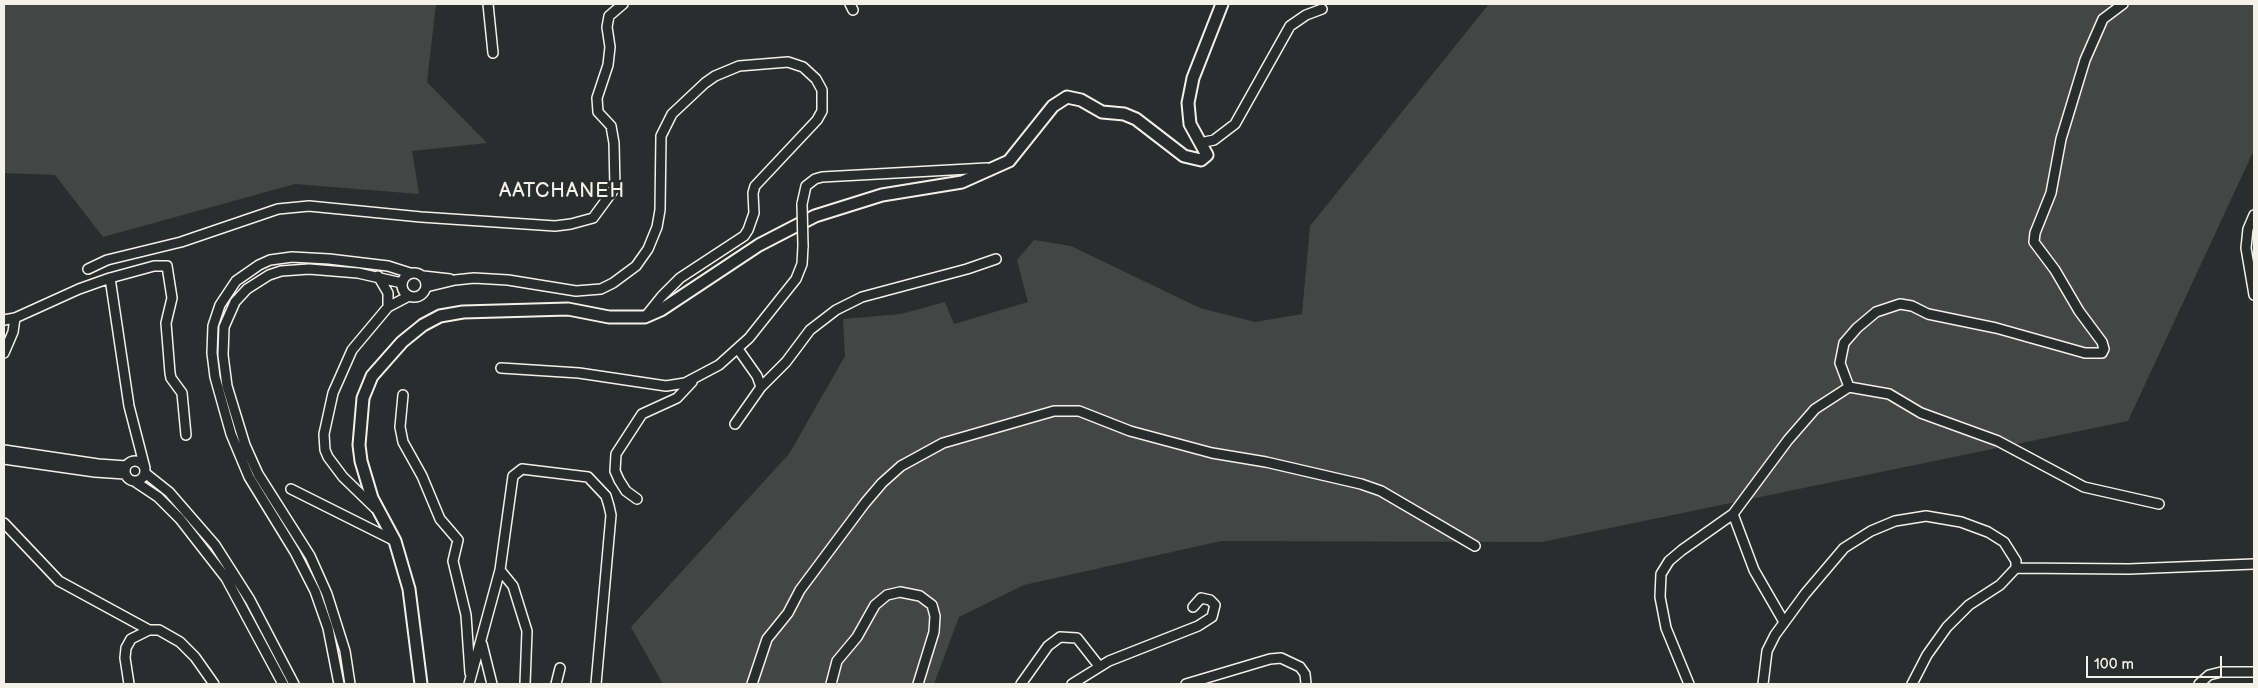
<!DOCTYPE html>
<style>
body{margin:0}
#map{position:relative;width:2258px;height:688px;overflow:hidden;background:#2a2d2e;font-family:"Balsamiq Sans",sans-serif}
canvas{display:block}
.frame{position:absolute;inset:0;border:5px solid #f4f1e8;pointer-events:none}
.scale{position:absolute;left:2086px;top:656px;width:136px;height:22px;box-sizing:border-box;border:2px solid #f4f1e8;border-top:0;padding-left:6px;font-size:15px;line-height:18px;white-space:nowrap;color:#f4f1e8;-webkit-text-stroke:4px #2a2d2e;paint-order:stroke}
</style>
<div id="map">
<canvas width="2258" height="688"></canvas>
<div class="frame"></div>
<div class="scale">100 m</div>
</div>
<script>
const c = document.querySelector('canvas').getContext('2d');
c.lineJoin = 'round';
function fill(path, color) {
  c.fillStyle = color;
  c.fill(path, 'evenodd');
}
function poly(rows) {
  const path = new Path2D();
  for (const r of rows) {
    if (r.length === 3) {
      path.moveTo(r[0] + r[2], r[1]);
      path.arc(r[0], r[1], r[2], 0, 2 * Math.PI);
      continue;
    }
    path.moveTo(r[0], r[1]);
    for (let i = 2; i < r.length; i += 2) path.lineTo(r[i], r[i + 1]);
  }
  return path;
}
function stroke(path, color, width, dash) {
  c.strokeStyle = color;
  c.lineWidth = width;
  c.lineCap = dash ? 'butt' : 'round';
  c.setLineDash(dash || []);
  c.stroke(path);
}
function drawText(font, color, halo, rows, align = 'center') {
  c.font = font + ' "Balsamiq Sans",sans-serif';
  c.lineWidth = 5;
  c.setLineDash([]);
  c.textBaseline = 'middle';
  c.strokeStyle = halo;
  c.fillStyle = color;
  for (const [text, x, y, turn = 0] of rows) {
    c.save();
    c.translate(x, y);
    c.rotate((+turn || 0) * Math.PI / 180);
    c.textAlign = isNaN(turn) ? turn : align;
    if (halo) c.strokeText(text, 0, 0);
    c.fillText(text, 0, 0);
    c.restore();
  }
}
const green = poly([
 [4,4,436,4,427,82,487,143,412,151,419,194,295,184,103,237,55,175,4,173],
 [1489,4,2254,4,2254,150,2128,421,1542,542,1221,541,1024,585,959,617,934,684,663,684,631,627,789,454,845,356,843,319,901,314,945,302,954,324,1028,302,1017,260,1034,240,1071,246,1200,308,1255,322,1302,314,1310,226]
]);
const minor = poly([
 [488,4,493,53],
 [850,4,853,10],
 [1200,143,1214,140,1235,124,1290,26,1306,15,1322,9],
 [802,204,806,186,815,179,822,177,987,168],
 [2254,215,2248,229,2246,248,2254,295],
 [88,269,107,260,181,242,278,209,309,206,421,217,555,226,571,224,593,218,615,188,614,143,611,126,598,112,597,98,608,65,610,47,607,27,609,16,623,4],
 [414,285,12],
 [378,276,388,293,388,307],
 [423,276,450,279],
 [110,278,129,406,145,468],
 [426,287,455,280,474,278,508,280,576,291,601,289,613,283,636,266,648,249,657,227,660,210,661,136,672,114,705,83,715,76,739,66,788,62,803,67,816,79,822,90,822,111,817,120,755,186,753,193,754,213,748,230,744,236,680,278,662,296,645,317],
 [4,320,15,318,79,289,110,278,154,266,167,266,172,298,166,323,170,373,171,378,182,393,186,435],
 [4,353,13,332,15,318],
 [501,368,579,373,666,386,685,383,719,365,749,338,796,279,802,264,803,246],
 [761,387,786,362,810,330,836,310,862,297,967,269,996,259],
 [1849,387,1840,363,1844,343,1857,328,1876,312,1900,304,1912,306,1928,314,1996,328,2085,353,2102,353,2104,349,2102,342,2079,311,2055,270,2034,242,2035,233,2051,193,2061,139,2085,60,2103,19,2123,4],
 [403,395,400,427,403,442,422,476,440,519,458,540,453,561,466,615,470,673],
 [735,424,761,387,757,376,738,349],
 [4,450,98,464,126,466],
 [4,459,95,472,125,474],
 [135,471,10],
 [145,473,169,492,215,545,250,600,294,684],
 [134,481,158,497,180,519,226,578,283,684],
 [291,489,395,541],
 [637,499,626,491,619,480,615,471,616,454,642,414,677,398,692,382],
 [375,508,343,477,328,457,325,450,324,434,333,393,352,350,388,307,409,296],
 [1733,514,1754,570,1784,622],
 [4,523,59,581,149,630],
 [2016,568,2129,569,2254,564],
 [500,570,513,586,527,631,525,684],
 [482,644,492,684],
 [129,684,125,658,126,648,131,639,149,630,159,630,180,642,195,657,214,684],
 [339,684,328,628,315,591,295,552,249,477,231,434,215,377,212,353,213,326,220,305,236,281,259,265,270,260,292,257,329,259,388,266,410,273],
 [350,684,345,651,327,594,310,556,258,474,245,445,227,386,223,355,224,327,235,302,247,289,269,275,281,271,309,269,358,273,402,283],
 [469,684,500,570,513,476,522,469,588,477,606,496,609,506,611,515,596,684],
 [556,684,560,668],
 [752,684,767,639,788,613,800,590,865,503,882,483,901,466,943,443,1054,411,1079,411,1130,431,1212,453,1266,462,1361,484,1381,491,1475,546],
 [831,684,837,661,857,637,875,605,887,595,900,592,920,596,932,605,935,616,934,632,918,684],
 [1021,684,1048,646,1060,637,1077,638,1099,666],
 [1072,684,1109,661,1198,626,1212,617,1215,605,1210,600,1201,598,1193,607],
 [1186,684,1270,659,1281,658,1300,667,1305,674,1306,684],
 [1689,684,1666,628,1660,597,1661,574,1669,561,1682,550,1733,514,1788,440,1815,409,1849,387,1889,394,1921,413,1998,441,2084,487,2159,504],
 [1763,684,1767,651,1775,635,1805,594,1844,548,1871,531,1895,521,1926,516,1961,522,1988,532,2004,542,2016,561,2016,568,2000,585,1969,605,1947,627,1927,655,1912,684],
 [2199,684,2209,675,2221,672,2254,672]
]);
const secondary = poly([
 [421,684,409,589,395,541,372,498,361,461,359,445,363,398,372,376,402,342,423,325,440,316,463,312,568,309,609,317,645,317,661,310,759,245,815,216,882,195,962,182,1009,161,1053,106,1067,97,1081,100,1102,112,1124,114,1136,119,1184,156,1201,160,1207,155,1190,124,1188,103,1193,78,1222,4]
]);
const minorBridge = poly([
 [802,204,803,246]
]);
const quarterNames = [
 ["AATCHANEH",562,192]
];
fill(green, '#444645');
stroke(minor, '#f4f1e8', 12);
stroke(secondary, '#f4f1e8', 15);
stroke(minor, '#2a2d2e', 9);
stroke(secondary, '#2a2d2e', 11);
stroke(minorBridge, '#f4f1e8', 12, []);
stroke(minorBridge, '#2a2d2e', 9);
c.letterSpacing = '1px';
drawText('20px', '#f4f1e8', '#2a2d2e', quarterNames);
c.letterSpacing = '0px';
</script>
